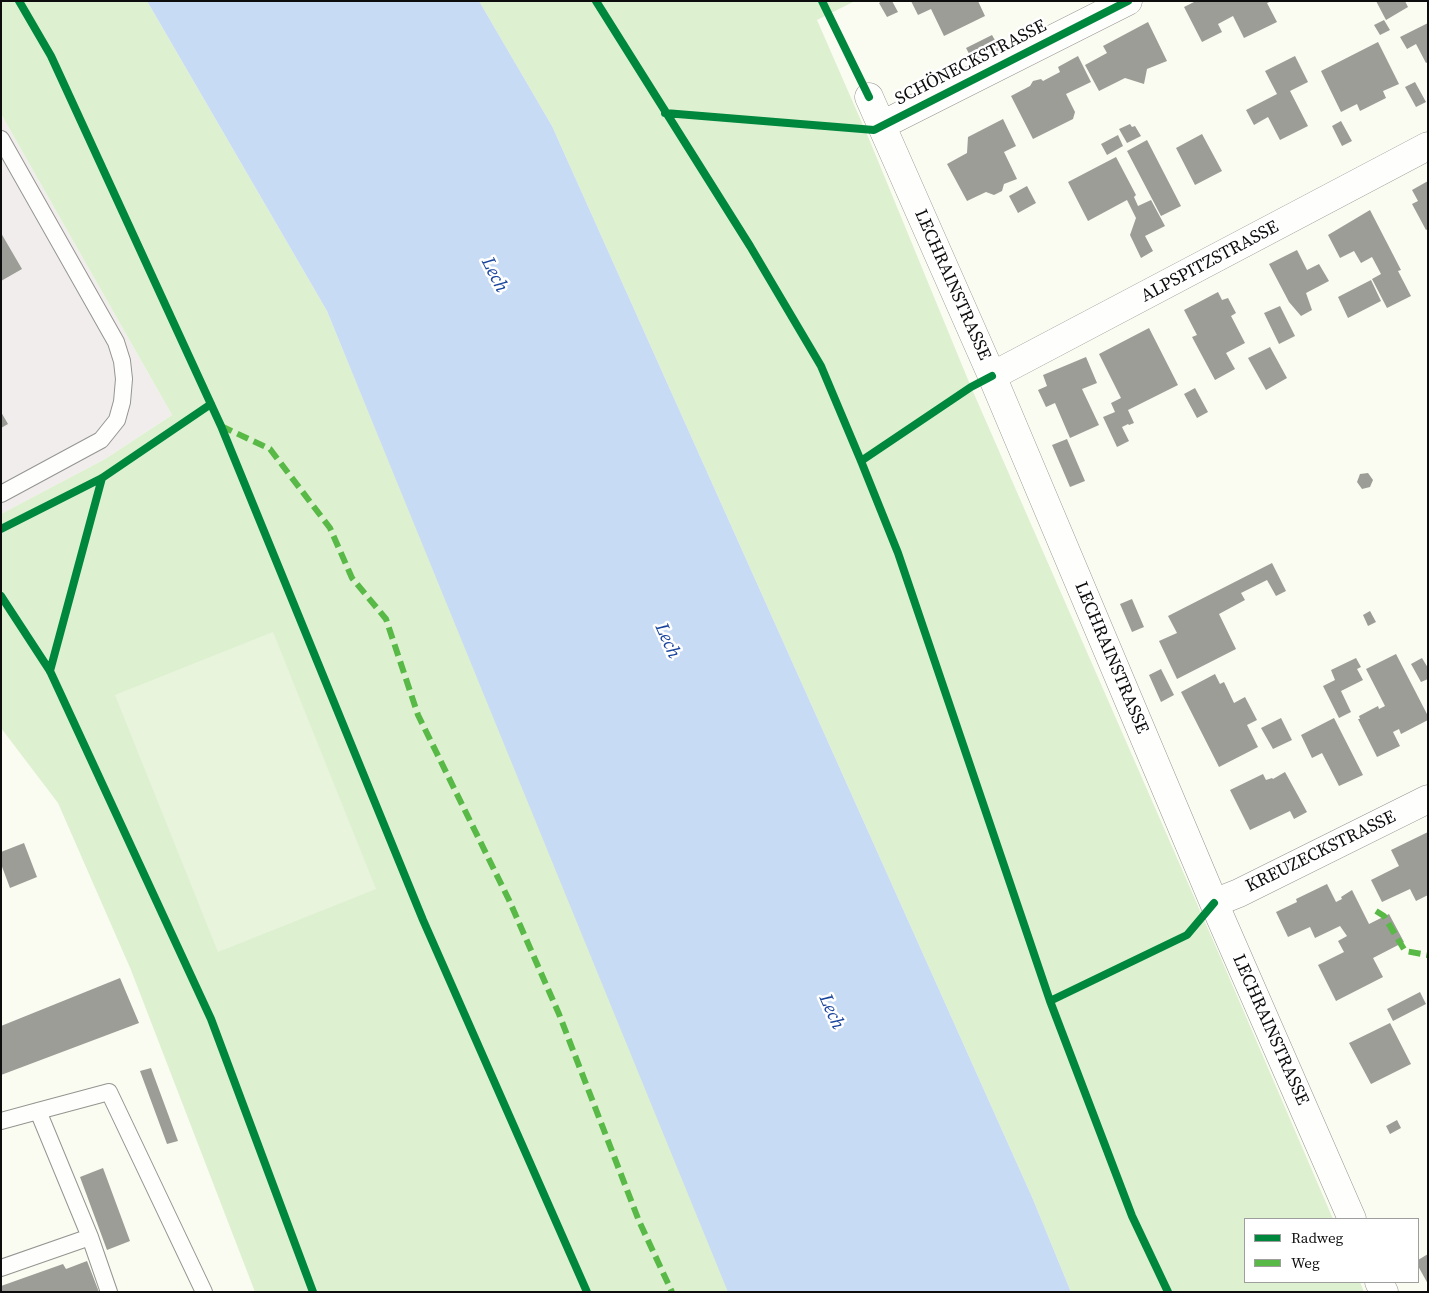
<!DOCTYPE html>
<meta charset="utf-8">
<style>
body{margin:0}
#map{position:relative;width:1429px;height:1293px;overflow:hidden;background:#fafbf1;font-family:"Source Serif 4",serif}
canvas{display:block}
.frame{position:absolute;inset:0;border:2px solid #0d0d0d;pointer-events:none}
.legend{position:absolute;left:1244px;top:1218px;width:175px;height:65px;box-sizing:border-box;background:#fff;border:1px solid #9e9e9e;margin:0;padding:6px 9px;list-style:none;font-size:15px;color:#0d0d0d}
.legend li{display:flex;align-items:center;gap:10px;height:25px}
.legend b{width:25px;border:1px solid #9e9e9e}
</style>
<div id="map">
<canvas width="1429" height="1293"></canvas>
<div class="frame"></div>
<ul class="legend">
<li><b style="height:6px;background:#00873e"></b>Radweg</li>
<li><b style="height:6px;background:#58b947"></b>Weg</li>
</ul>
</div>
<script>
const c = document.querySelector('canvas').getContext('2d');
c.lineJoin = 'round';
function fill(path, color) {
  c.fillStyle = color;
  c.fill(path, 'evenodd');
}
function poly(rows) {
  const path = new Path2D();
  for (const r of rows) {
    path.moveTo(r[0], r[1]);
    for (let i = 2; i < r.length; i += 2) path.lineTo(r[i], r[i + 1]);
  }
  return path;
}
function stroke(path, color, width, dash) {
  c.strokeStyle = color;
  c.lineWidth = width;
  c.lineCap = dash ? 'butt' : 'round';
  c.setLineDash(dash || []);
  c.stroke(path);
}
function drawText(font, color, halo, rows, align = 'center') {
  c.font = font + ' "Source Serif 4",serif';
  c.lineWidth = 5;
  c.setLineDash([]);
  c.textBaseline = 'middle';
  c.strokeStyle = halo;
  c.fillStyle = color;
  for (const [text, x, y, turn = 0] of rows) {
    c.save();
    c.translate(x, y);
    c.rotate((+turn || 0) * Math.PI / 180);
    c.textAlign = isNaN(turn) ? turn : align;
    if (halo) c.strokeText(text, 0, 0);
    c.fillText(text, 0, 0);
    c.restore();
  }
}
const industrial = poly([
 [1,114,172,415,105,459,1,514]
]);
const green = poly([
 [1,1,147,1,327,311,731,1292,255,1292,131,970,58,803,1,728,1,514,105,459,172,415,1,114],
 [479,1,853,1,853,2,817,20,869,139,971,387,1219,954,1333,1219,1245,1219,1245,1282,1360,1282,1364,1292,1071,1292,1032,1197,552,126]
]);
const pitch = poly([
 [273,632,376,889,218,952,115,695]
]);
const water = poly([
 [147,1,479,1,552,126,1032,1197,1071,1292,728,1292,327,311]
]);
const building = poly([
 [882,1,892,1,898,12,887,17,879,3],
 [911,1,978,1,985,16,944,36,931,9,918,15],
 [1196,1,1272,1,1267,3,1277,22,1244,38,1233,16,1218,24,1222,32,1202,42,1184,7],
 [1376,1,1405,1,1408,7,1386,20],
 [1384,20,1390,30,1380,35,1374,25],
 [1148,22,1167,61,1147,69,1144,84,1125,78,1099,91,1085,65,1107,53,1103,46],
 [1428,23,1428,62,1426,63,1416,44,1407,49,1400,37],
 [992,35,1000,49,974,63,966,48],
 [1378,42,1399,84,1383,91,1386,98,1360,111,1357,104,1341,112,1321,71],
 [1078,56,1091,82,1066,94,1075,112,1073,119,1033,139,1011,96,1030,86,1033,81,1041,79,1043,81,1060,72,1058,67],
 [1295,56,1308,82,1290,91,1308,126,1280,140,1268,117,1254,125,1246,110,1277,94,1265,71],
 [1415,82,1426,102,1416,107,1405,87],
 [1003,119,1016,146,1004,152,1017,179,1004,184,1002,191,994,195,986,192,967,201,947,164,967,153,968,137],
 [1341,121,1352,141,1342,146,1332,126],
 [1130,124,1132,127,1135,126,1141,136,1127,143,1119,129],
 [1202,134,1222,171,1195,185,1176,148],
 [1118,135,1123,146,1107,155,1101,144],
 [1147,140,1181,206,1161,216,1127,151],
 [1116,157,1136,195,1134,197,1138,206,1151,200,1165,226,1145,236,1153,251,1141,258,1130,235,1136,218,1127,200,1088,221,1068,182],
 [1428,181,1428,229,1426,230,1412,204,1418,201,1412,190],
 [1027,186,1036,203,1018,213,1009,196],
 [1370,210,1401,270,1398,271,1411,296,1387,308,1372,279,1381,274,1372,257,1361,263,1354,251,1340,258,1328,235],
 [1,233,22,269,1,281],
 [1297,250,1307,270,1319,264,1329,281,1306,293,1312,310,1301,316,1289,302,1269,264],
 [1371,280,1381,301,1348,318,1338,297],
 [1218,292,1222,300,1228,298,1236,313,1231,316,1245,343,1226,353,1235,369,1215,380,1192,337,1197,335,1184,310],
 [1280,306,1295,336,1279,344,1264,313],
 [1149,328,1178,385,1128,410,1134,423,1129,425,1128,424,1122,427,1129,441,1117,447,1103,417,1115,412,1111,403,1121,398,1099,354],
 [1270,347,1287,378,1266,390,1248,358],
 [1086,357,1097,383,1082,389,1099,425,1070,438,1055,403,1046,407,1038,390,1047,386,1043,375],
 [1195,388,1208,412,1197,418,1184,394],
 [1,412,8,424,1,428],
 [1067,439,1085,481,1070,487,1052,445],
 [1368,473,1373,480,1370,487,1362,489,1357,482,1360,474],
 [1272,563,1286,591,1276,596,1267,580,1241,593,1245,600,1219,614,1236,649,1177,679,1159,641,1177,633,1168,616],
 [1132,599,1144,627,1132,632,1120,604],
 [1370,611,1376,622,1368,626,1363,615],
 [1396,654,1428,716,1428,720,1401,734,1399,729,1393,732,1400,746,1377,757,1358,719,1360,719,1359,716,1378,706,1379,709,1385,706,1366,669],
 [1356,658,1361,667,1357,669,1363,680,1341,691,1351,712,1339,718,1323,686,1335,680,1331,670],
 [1422,658,1428,668,1428,679,1421,682,1411,664],
 [1161,669,1174,695,1161,702,1149,675],
 [1215,674,1220,684,1224,682,1234,703,1245,697,1257,720,1247,725,1258,747,1219,767,1181,692],
 [1281,718,1292,740,1273,749,1261,728],
 [1334,718,1363,775,1339,786,1322,753,1312,758,1301,735],
 [1285,772,1307,812,1294,819,1290,811,1250,830,1230,790,1263,774,1266,780,1272,778,1273,779],
 [1428,832,1428,895,1416,901,1410,889,1382,902,1371,880,1399,866,1391,850],
 [24,843,37,877,10,888,1,864,1,852],
 [1327,884,1336,902,1342,899,1341,897,1352,890,1369,924,1389,914,1404,942,1373,958,1383,977,1336,1001,1318,965,1344,952,1338,941,1347,936,1340,926,1315,938,1310,927,1288,937,1276,912,1297,902,1296,899],
 [120,978,139,1023,1,1075,1,1026],
 [1420,992,1426,1004,1393,1021,1387,1009],
 [1390,1023,1411,1064,1371,1084,1349,1043],
 [151,1068,178,1141,167,1144,140,1071],
 [1397,1120,1401,1128,1390,1134,1386,1126],
 [103,1168,130,1241,107,1250,80,1177],
 [1428,1254,1428,1284,1418,1266,1418,1260],
 [87,1261,99,1292,1,1292,1,1286,63,1264,66,1269]
]);
const lane = poly([
 [1,139,116,342,122,361,124,379,122,402,117,420,101,440,1,494],
 [1,1121,38,1111],
 [1,1268,90,1237],
 [109,1292,90,1237,38,1111,109,1092,204,1292]
]);
const street = poly([
 [869,97,992,376,1214,903,1352,1219],
 [882,125,1128,1],
 [992,376,1428,146],
 [1214,903,1239,893,1428,799],
 [1379,1282,1384,1292]
]);
const quiet = poly([
 [221,426,270,449,330,528,352,578,386,619,418,715,509,900,559,1014,639,1221,672,1292],
 [1376,911,1384,916,1405,951,1428,955]
]);
const cycleway = poly([
 [19,1,51,56,221,426,423,920,587,1292],
 [596,1,750,246,821,366,861,461,898,553,1050,1001,1132,1216,1168,1292],
 [822,1,869,97],
 [665,113,874,130,1128,1],
 [861,461,971,387,992,376],
 [1,529,102,478,211,404],
 [1,596,50,671,211,1019,313,1292],
 [50,671,102,478],
 [1050,1001,1187,935,1214,903]
]);
const streetNames = [
 ["SCHÖNECKSTRASSE",971,63,-27],
 ["ALPSPITZSTRASSE",1210,262,-28],
 ["LECHRAINSTRASSE",952,285,66],
 ["LECHRAINSTRASSE",1111,658,67],
 ["KREUZECKSTRASSE",1321,852,-26],
 ["LECHRAINSTRASSE",1270,1030,66]
];
const waterNames = [
 ["Lech",494,275,63],
 ["Lech",667,641,66],
 ["Lech",831,1012,66]
];
fill(industrial, '#f2eded');
fill(green, '#ddf1d1');
fill(pitch, '#e8f4db');
fill(water, '#c8dbf4');
fill(building, '#9d9d97');
stroke(lane, '#949490', 18);
stroke(street, '#949490', 29);
stroke(lane, '#fefefd', 16);
stroke(street, '#fefefd', 28);
stroke(quiet, '#58b947', 6, [12, 6]);
stroke(cycleway, '#00873e', 8);
drawText('18px', '#0d0d0d', '#fff', streetNames);
drawText('italic 19px', '#19449c', '#fff', waterNames);
</script>
